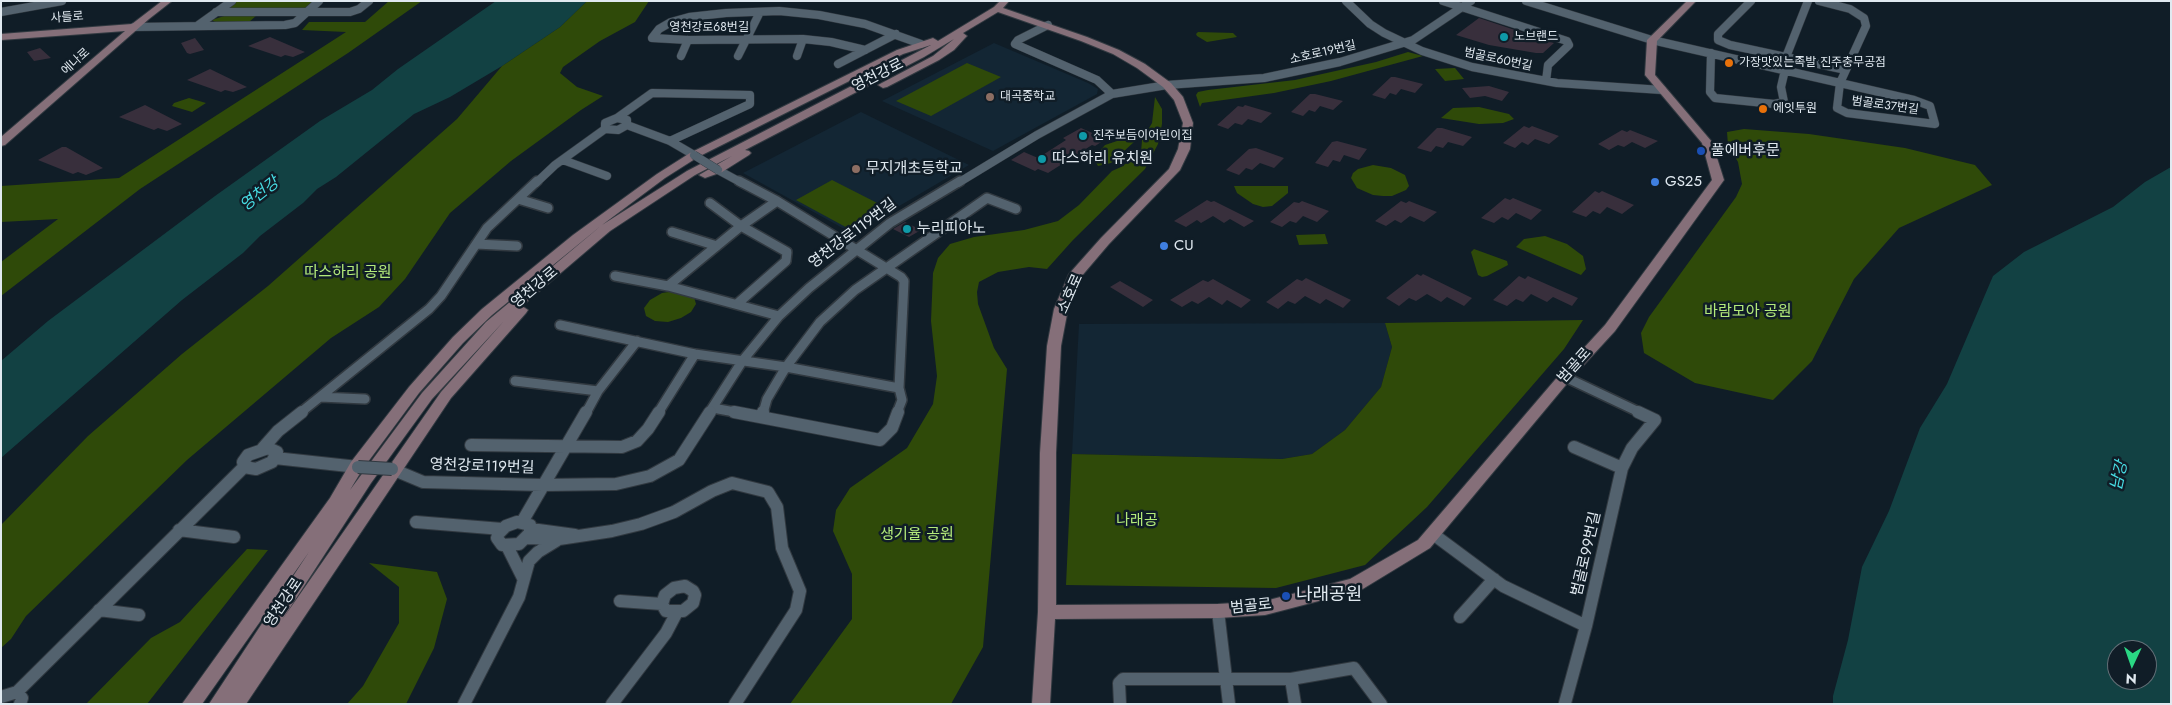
<!DOCTYPE html>
<meta charset="utf-8">
<style>
body{margin:0}
#map{position:relative;width:2172px;height:705px;overflow:hidden;background:#101d27;font-family:Jost,sans-serif}
canvas{display:block}
.frame{position:absolute;inset:0;border:2px solid #e0e9f0;pointer-events:none}
.north{position:absolute;left:2107px;top:640px;width:50px;height:50px;box-sizing:border-box;background:#101d27;border:1px solid #636f77;border-radius:50%;rotate:183deg;font-size:14px;font-weight:700;line-height:20px;text-align:center;color:#e0e9f0}
.north::after{content:'';display:block;margin:auto;width:18px;height:22px;background:#2ad884;clip-path:polygon(50% 0,100% 100%,50% 72%,0 100%)}
</style>
<div id="map">
<canvas width="2172" height="705"></canvas>
<div class="frame"></div>
<div class="north">N</div>
</div>
<script>
const c = document.querySelector('canvas').getContext('2d');
c.lineJoin = 'round';
function fill(path, color) {
  c.fillStyle = color;
  c.fill(path, 'evenodd');
}
function poly(rows) {
  const path = new Path2D();
  for (const r of rows) {
    path.moveTo(r[0], r[1]);
    for (let i = 2; i < r.length; i += 2) path.lineTo(r[i], r[i + 1]);
  }
  return path;
}
function stroke(path, color, width, dash) {
  c.strokeStyle = color;
  c.lineWidth = width;
  c.lineCap = dash ? 'butt' : 'round';
  c.setLineDash(dash || []);
  c.stroke(path);
}
function drawText(font, color, halo, rows, align = 'center') {
  c.font = font + ' Jost,"Noto Sans KR",sans-serif';
  c.lineWidth = 5;
  c.setLineDash([]);
  c.textBaseline = 'middle';
  c.strokeStyle = halo;
  c.fillStyle = color;
  for (const [text, x, y, turn = 0] of rows) {
    c.save();
    c.translate(x, y);
    c.rotate((+turn || 0) * Math.PI / 180);
    c.textAlign = isNaN(turn) ? turn : align;
    if (halo) c.strokeText(text, 0, 0);
    c.fillText(text, 0, 0);
    c.restore();
  }
}
const built = poly([
 [994,43,1088,83,1098,89,1097,94,993,151,882,101],
 [861,112,969,165,855,232,848,231,743,173],
 [1385,323,1392,347,1381,387,1345,430,1312,454,1282,459,1072,454,1079,324]
]);
const green = poly([
 [237,1,313,1,306,8,298,10,232,10,227,8],
 [389,1,422,1,348,53,140,189,1,296,1,262,58,219,1,222,1,186,119,178,346,32,302,30,309,22,365,22],
 [587,1,649,1,635,22,600,41,563,67,560,73,577,87,603,96,581,110,511,161,450,213,405,279,379,307,331,338,187,460,26,616,11,639,1,648,1,525,88,436,182,354,268,286,457,119,502,66,560,27],
 [257,15,249,22,215,22,212,20,224,16],
 [1198,32,1233,33,1237,37,1207,42,1197,36,1196,34],
 [1408,52,1423,56,1331,81,1274,93,1202,103,1200,107,1196,95,1198,92,1208,90,1295,80,1376,62],
 [967,63,1001,77,931,116,896,101],
 [1455,68,1464,79,1445,81,1435,69],
 [1155,97,1162,109,1162,124,1158,144,1145,169,1073,240,1047,269,1029,267,998,272,979,282,977,292,978,304,994,348,1007,369,983,647,951,704,790,704,852,619,852,574,833,531,836,510,850,488,907,448,933,404,937,376,931,321,933,273,938,258,950,244,974,237,1024,230,1058,221,1079,205,1112,171,1121,167,1141,153,1142,140,1152,123],
 [189,98,206,103,192,112,172,106,174,103],
 [1479,107,1509,114,1514,119,1503,123,1479,124,1441,118,1453,108],
 [1744,129,1809,134,1905,148,1975,165,1992,185,1899,228,1854,279,1812,361,1773,400,1695,383,1644,353,1641,333,1649,317,1736,197,1742,184,1738,162,1728,145,1727,132],
 [1123,139,1134,140,1134,142,1111,163,1098,166,1095,161,1098,153,1105,145],
 [1373,165,1391,168,1405,175,1409,186,1406,190,1392,196,1383,196,1373,195,1357,188,1351,178,1353,173,1358,169],
 [832,180,889,209,853,231,796,200],
 [1234,186,1288,186,1288,193,1272,206,1263,207,1253,204,1237,193],
 [1325,234,1328,244,1299,245,1296,235],
 [1545,236,1567,244,1583,256,1586,269,1581,275,1516,247,1524,239],
 [1474,249,1507,261,1508,265,1487,276,1482,277,1478,275,1471,252],
 [675,291,694,297,696,304,691,312,681,318,668,322,655,321,646,316,644,308,650,300,662,293],
 [1583,320,1564,349,1427,507,1365,565,1276,588,1066,585,1072,454,1282,459,1312,454,1345,430,1381,387,1392,347,1385,323],
 [247,549,268,550,147,704,86,704,151,638,180,622],
 [369,563,437,572,447,599,434,648,406,704,347,704,363,686,399,623,399,587]
]);
const water = poly([
 [496,1,587,1,560,27,502,66,450,97,414,114,336,177,317,189,303,203,260,236,243,253,182,300,1,458,1,361,48,321,215,196,320,121,372,90,398,69],
 [2171,167,2171,704,1833,704,1833,696,1848,640,1862,567,1889,511,1920,428,1947,384,1993,276,2024,252,2113,207,2145,182],
 [2117,650,2147,650,2147,680,2117,680]
]);
const building = poly([
 [1479,18,1554,43,1543,53,1536,53,1489,45,1456,35],
 [270,37,305,52,293,57,285,55,281,57,248,46],
 [195,38,204,50,190,54,187,53,181,43],
 [40,48,51,58,34,61,27,52],
 [210,69,247,87,233,92,225,90,221,92,187,80],
 [1391,77,1395,77,1423,84,1415,93,1401,89,1396,95,1390,93,1385,99,1372,95],
 [1489,86,1509,92,1502,101,1485,96,1470,98,1462,88],
 [1310,94,1315,94,1343,101,1333,110,1320,106,1315,112,1309,110,1303,116,1291,112],
 [145,105,182,124,167,131,158,128,154,130,119,117],
 [1245,105,1272,113,1261,123,1248,119,1242,125,1235,123,1228,129,1217,125,1238,106,1243,107],
 [1524,126,1529,128,1532,126,1559,136,1549,144,1535,139,1528,145,1522,142,1515,148,1503,143],
 [1081,128,1106,139,1095,146,1092,145,1048,173,1038,169,1035,171,1011,160,1024,152,1038,158,1066,140,1063,138],
 [1437,128,1442,128,1472,137,1463,146,1448,142,1443,148,1436,146,1431,152,1417,148],
 [1622,130,1627,132,1630,130,1658,141,1645,148,1632,142,1624,147,1618,145,1609,150,1598,144],
 [1337,141,1367,149,1359,160,1344,155,1340,162,1333,160,1328,167,1315,163,1332,142],
 [62,147,66,147,103,168,86,175,78,172,73,174,38,160],
 [1256,148,1284,158,1274,168,1260,163,1252,170,1246,168,1239,175,1226,170,1249,149],
 [1595,191,1599,193,1602,191,1634,205,1622,214,1607,207,1600,214,1593,211,1586,217,1572,212],
 [1505,198,1510,200,1513,198,1542,210,1531,220,1516,213,1508,220,1502,217,1494,223,1481,218],
 [1207,200,1211,202,1214,201,1254,221,1244,227,1230,219,1224,223,1213,216,1201,223,1197,220,1186,227,1174,221],
 [1302,201,1329,211,1317,222,1303,216,1296,223,1290,221,1282,227,1270,222,1294,202,1299,203],
 [1401,201,1406,203,1409,201,1437,212,1424,222,1410,216,1401,223,1395,220,1386,226,1375,221],
 [905,222,921,230,909,237,893,229],
 [1417,274,1421,276,1423,274,1472,298,1464,306,1447,297,1441,302,1427,294,1416,301,1409,298,1399,306,1386,298],
 [1519,276,1525,279,1528,276,1578,298,1572,306,1553,297,1547,302,1531,294,1523,302,1516,299,1507,306,1493,300],
 [1306,278,1351,300,1343,308,1326,299,1320,304,1305,296,1295,304,1288,301,1278,309,1266,302,1297,279,1302,281],
 [1213,279,1251,300,1241,308,1227,300,1222,305,1209,297,1198,304,1192,301,1182,307,1170,300,1203,280,1208,282],
 [1120,281,1153,300,1143,307,1110,287]
]);
const streetFar2 = poly([
 [1346,1,1370,24,1384,33,1422,51,1472,67,1557,83,1662,90],
 [1443,1,1567,41,1569,45,1548,65,1546,81],
 [1526,1,1652,40,1840,83],
 [1751,1,1718,34,1718,40,1730,45,1846,70],
 [1819,1,1850,9,1864,18,1866,26,1840,83],
 [1,12,62,1],
 [216,12,350,12,359,9,369,1],
 [1048,25,1018,40,1015,44,1097,80,1112,94],
 [197,26,232,1],
 [134,27,285,25,295,23,319,1],
 [865,50,831,42,803,39,688,40,652,38,659,29,671,22,689,17,726,13,779,11,819,15,865,24,921,44],
 [1711,53,1710,92,1715,98,1774,104,1784,102,1781,87,1785,70],
 [681,56,688,40],
 [738,56,760,12],
 [797,56,803,39],
 [1786,57,1808,1],
 [838,64,896,34],
 [1840,83,1914,100,1930,106,1935,124,1847,113,1837,108,1840,83],
 [617,118,652,93,750,95,750,104,670,141],
 [617,118,627,120,627,125,618,130,605,129,605,123,617,118],
 [627,125,670,141,694,155],
 [563,160,607,176],
 [718,170,742,183],
 [536,183,555,165,605,129],
 [958,183,1037,135,1112,94,1167,85,1264,78,1340,62,1413,40,1471,1]
]);
const streetFar1 = poly([
 [739,181,777,201,901,277,904,281,899,388,902,400,897,413],
 [518,199,548,208],
 [710,203,741,226,787,252,786,261,737,304],
 [672,232,717,246],
 [476,244,517,246],
 [615,276,668,286,779,316],
 [668,286,741,226,777,201],
 [560,325,695,354,786,367,899,388],
 [1565,377,1641,413],
 [515,381,598,391],
 [320,397,365,399],
 [713,408,740,413],
 [300,413,429,309,441,296,487,228,537,181],
 [586,413,598,391,637,341],
 [658,413,695,354],
 [709,413,743,360,779,316,809,288,890,223,960,181],
 [763,413,767,399,786,367,820,322,855,290,987,198,1016,209]
]);
const street = poly([
 [734,412,880,440,892,428,898,412],
 [762,416,763,412],
 [471,445,622,447,637,441,648,429,659,412],
 [1574,447,1622,468],
 [263,448,278,431,302,412],
 [268,448,277,452,272,462,256,469,244,467,243,462,248,455,268,448],
 [275,458,358,467],
 [392,469,423,482,543,485,616,484,650,476,679,460,710,412],
 [416,522,502,529],
 [517,522,530,525,530,533,519,544,502,545,497,538,498,534,506,526,517,522],
 [522,522,586,412],
 [531,529,575,535],
 [179,530,234,537],
 [1433,534,1503,586,1586,626,1622,468,1632,448,1655,420,1638,412],
 [527,538,559,539,612,531,641,524,674,512,712,491,732,483,768,492,777,507,782,548,800,591,796,610,735,704],
 [507,546,523,578],
 [685,586,693,591,695,595,693,603,683,611,666,611,662,604,665,595,674,588,685,586],
 [620,601,662,604],
 [99,610,139,615],
 [1218,611,1229,704],
 [1460,617,1494,579],
 [1291,679,1295,704],
 [17,692,244,467],
 [1,697,17,692,22,698,20,704],
 [1565,703,1586,626],
 [464,704,519,597,529,561,538,552,556,541],
 [612,704,666,633,677,612],
 [1120,704,1119,683,1123,679,1291,679,1354,668,1381,704]
]);
const secondary = poly([
 [162,1,172,1,149,19,5,145,1,146,1,137,125,31,1,40,1,34,132,24,162,1],
 [1000,1,1009,1,1003,8,1087,37,1119,50,1145,64,1171,83,1183,97,1193,123,1190,149,1180,170,1109,244,1080,278,1068,309,1061,346,1056,453,1056,605,1218,604,1265,601,1350,579,1418,540,1560,374,1605,325,1712,180,1702,143,1645,75,1647,40,1687,1,1696,1,1657,41,1655,75,1712,142,1724,180,1615,331,1570,380,1430,548,1361,590,1265,615,1218,618,1055,619,1050,704,1032,704,1038,612,1040,453,1047,346,1054,309,1069,274,1101,238,1169,169,1178,149,1183,123,1174,100,1163,87,1137,68,1113,54,1081,41,998,12,963,33,967,36,965,38,954,50,939,60,887,87,883,88,878,85,933,56,954,39,924,57,745,150,749,151,751,153,749,155,722,172,705,178,699,175,732,156,695,175,610,231,522,306,528,310,526,313,451,398,246,704,209,704,309,552,202,704,182,704,330,498,351,462,409,387,453,337,482,309,573,235,657,174,690,153,897,50,933,38,938,41,994,7,1000,1],
 [931,45,687,171,602,225,665,178,698,157,903,54,931,45],
 [602,225,486,322,422,393,350,490,362,470,419,393,463,343,492,315,602,225],
 [504,321,441,392,282,620,371,483,408,432,432,399,504,321]
]);
const streetBridgeFar1 = poly([
 [694,155,718,170]
]);
const streetBridge = poly([
 [358,467,392,469]
]);
const markers = [
 [1504,37,5,"#0f9aa8"],
 [1729,63,5,"#e8710a"],
 [990,97,5,"#8d6e63"],
 [1763,109,5,"#e8710a"],
 [1083,136,5,"#0f9aa8"],
 [1701,151,5,"#1a4fb4"],
 [1042,159,5,"#0f9aa8"],
 [856,169,5,"#8d6e63"],
 [1655,182,5,"#3f7fe0"],
 [907,229,5,"#0f9aa8"],
 [1164,246,5,"#3f7fe0"],
 [1286,596,5,"#1a4fb4"]
];
const farStreetnames = [
 ["사들로",67,18,-4],
 ["영천강로68번길",709,28],
 ["소호로19번길",1323,53,-13],
 ["범골로60번길",1498,60,12],
 ["에나로",76,62,-42],
 ["범골로37번길",1885,106,8]
];
const farPoinames = [
 ["노브랜드",1514,37],
 ["가장맛있는족발 진주충무공점",1739,63],
 ["대곡중학교",1000,97],
 ["에잇투원",1773,109],
 ["진주보듬이어린이집",1093,136]
];
const streetNames = [
 ["영천강로",878,76,-27],
 ["영천강로119번길",853,234,-37],
 ["영천강로",535,288,-40],
 ["소호로",1071,294,-66],
 ["범골로",1575,366,-48],
 ["영천강로119번길",482,467,2],
 ["범골로99번길",1587,554,-77],
 ["영천강로",284,603,-56],
 ["범골로",1251,607,-6]
];
const poiNames = [
 ["풀에버후문",1711,151],
 ["따스하리 유치원",1052,159],
 ["무지개초등학교",866,169],
 ["GS25",1665,182],
 ["누리피아노",917,229],
 ["CU",1174,246]
];
const parkNames = [
 ["따스하리 공원",348,273],
 ["바람모아 공원",1748,312],
 ["나래공",1137,521],
 ["생기율 공원",917,535]
];
const waterNames = [
 ["영천강",260,195,-38],
 ["남강",2120,476,-77]
];
const nearPoinames = [
 ["나래공원",1296,596]
];
fill(built, '#132634');
fill(green, '#2f4a09');
fill(water, '#124143');
fill(building, '#382f3c');
stroke(streetFar2, '#313940', 9);
stroke(streetFar1, '#313940', 12);
stroke(street, '#313940', 14);
stroke(secondary, '#313940', 2);
stroke(streetFar2, '#53626e', 8);
stroke(streetFar1, '#53626e', 9);
stroke(street, '#53626e', 12);
fill(secondary, '#856f79');
stroke(streetBridgeFar1, '#313940', 9, []);
stroke(streetBridge, '#313940', 14, []);
stroke(streetBridgeFar1, '#53626e', 8);
stroke(streetBridge, '#53626e', 12);
for (const [x, y, r, color] of markers) {
  const dot = new Path2D();
  dot.arc(x, y, r, 0, 2 * Math.PI);
  c.fillStyle = color;
  c.fill(dot);
  stroke(dot, '#101d27', 2);
}
drawText('12px', '#e0e9f0', '#101d27', farStreetnames);
drawText('12px', '#e0e9f0', '#101d27', farPoinames, 'left');
drawText('15px', '#e0e9f0', '#101d27', streetNames);
drawText('15px', '#e0e9f0', '#101d27', poiNames, 'left');
drawText('15px', '#b3ea7a', '#101d27', parkNames);
drawText('italic 16px', '#47dde4', '#101d27', waterNames);
drawText('18px', '#e0e9f0', '#101d27', nearPoinames, 'left');
</script>
